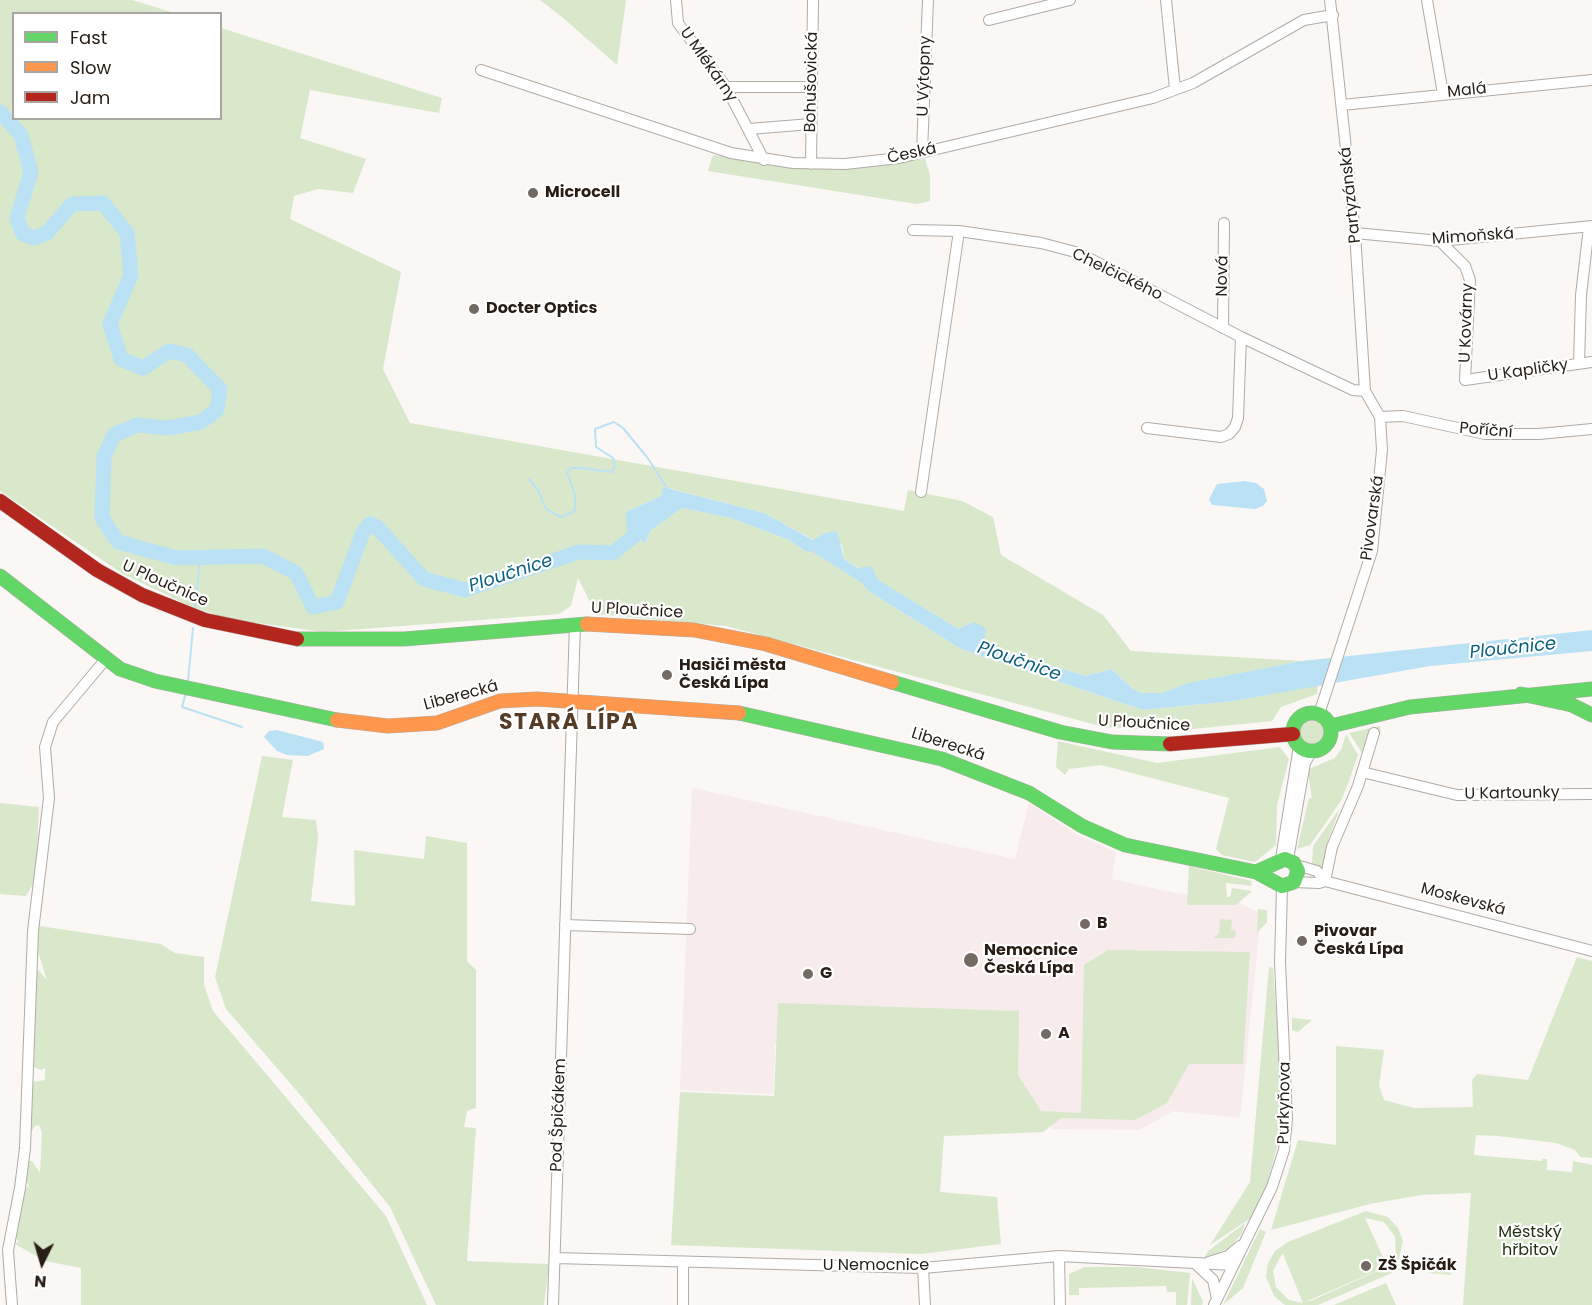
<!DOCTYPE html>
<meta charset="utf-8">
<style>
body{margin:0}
#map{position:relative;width:1592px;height:1305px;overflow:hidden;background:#faf7f5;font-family:Poppins,sans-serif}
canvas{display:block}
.legend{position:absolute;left:12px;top:12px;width:210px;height:108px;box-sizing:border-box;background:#fff;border:2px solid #a9a5a1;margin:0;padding:8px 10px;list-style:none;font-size:18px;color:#291e15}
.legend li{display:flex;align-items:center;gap:12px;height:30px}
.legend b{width:30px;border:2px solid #a9a5a1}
.north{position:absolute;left:12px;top:1233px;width:60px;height:60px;-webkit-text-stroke:4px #fff;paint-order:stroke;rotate:185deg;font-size:16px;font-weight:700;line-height:24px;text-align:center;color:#291e15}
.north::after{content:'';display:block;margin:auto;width:21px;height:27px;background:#291e15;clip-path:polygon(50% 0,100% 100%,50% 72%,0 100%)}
</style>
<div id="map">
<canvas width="1592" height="1305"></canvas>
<ul class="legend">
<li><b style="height:8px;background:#63d668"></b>Fast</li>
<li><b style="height:8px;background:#ff974d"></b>Slow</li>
<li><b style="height:8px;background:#b3261e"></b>Jam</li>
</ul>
<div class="north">N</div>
</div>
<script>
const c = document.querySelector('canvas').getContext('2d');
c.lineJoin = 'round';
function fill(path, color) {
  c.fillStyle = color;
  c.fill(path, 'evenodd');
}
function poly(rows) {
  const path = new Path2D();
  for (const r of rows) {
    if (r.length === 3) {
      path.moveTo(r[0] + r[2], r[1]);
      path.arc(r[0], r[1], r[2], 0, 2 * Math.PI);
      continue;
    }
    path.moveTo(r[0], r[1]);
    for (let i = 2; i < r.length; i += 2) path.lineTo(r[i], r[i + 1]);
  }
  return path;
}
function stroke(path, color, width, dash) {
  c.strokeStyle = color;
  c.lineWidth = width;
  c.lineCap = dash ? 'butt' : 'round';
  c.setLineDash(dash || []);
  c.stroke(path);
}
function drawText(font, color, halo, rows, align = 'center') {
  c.font = font + ' Poppins,sans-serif';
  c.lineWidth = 4.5;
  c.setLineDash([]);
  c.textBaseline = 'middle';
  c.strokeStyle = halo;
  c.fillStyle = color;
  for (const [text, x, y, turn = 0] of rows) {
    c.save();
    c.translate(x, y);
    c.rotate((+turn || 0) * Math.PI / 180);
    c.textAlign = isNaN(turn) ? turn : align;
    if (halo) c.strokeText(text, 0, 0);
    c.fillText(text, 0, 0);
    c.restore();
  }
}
const medical = poly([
 [692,788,1015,859,1029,803,1076,834,1116,852,1112,879,1176,893,1234,900,1261,914,1240,1118,1173,1111,1140,1130,1053,1129,924,1049,775,1044,773,1094,680,1090]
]);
const green = poly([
 [0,0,132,0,175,13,14,14,14,118,220,118,221,28,442,98,439,113,310,90,300,138,366,159,353,193,318,189,294,196,290,219,401,272,383,369,410,423,904,511,908,490,962,501,993,517,1001,555,1103,615,1131,651,1302,661,1189,683,1162,693,1142,693,1134,690,1111,669,1086,676,984,645,973,622,958,629,844,559,842,545,825,533,814,540,764,513,664,487,661,496,626,512,628,531,645,543,650,531,682,508,731,518,789,540,807,552,811,550,862,583,867,590,961,649,1143,710,1233,701,1318,685,1317,694,1281,707,1272,721,1173,731,1104,727,726,626,596,614,578,578,571,606,559,614,323,632,228,619,188,605,123,574,0,491],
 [540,0,626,0,617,65,562,17],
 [713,155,799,168,833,169,925,159,930,175,930,201,917,204,708,171],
 [1312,732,13],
 [1380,726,1381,733,1370,730,1362,753,1349,733],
 [1346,734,1358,755,1348,784,1341,801,1310,845,1297,849,1309,798,1312,798,1308,772,1311,768,1335,758,1342,748],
 [1058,741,1157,763,1280,747,1289,759,1277,805,1276,845,1255,862,1222,855,1216,849,1229,798,1101,765,1069,769,1065,775,1056,767],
 [262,756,293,760,282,817,316,820,318,837,311,901,355,906,354,850,424,859,426,836,467,843,467,961,476,970,476,1108,467,1111,464,1127,476,1128,467,1261,549,1264,544,1305,436,1305,390,1207,302,1097,226,1009,215,977],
 [0,803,39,807,36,879,26,896,0,894],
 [1340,808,1326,846,1323,868,1312,865,1313,846],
 [1189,866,1252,881,1251,886,1226,883,1227,897,1230,897,1232,888,1252,891,1236,905,1187,905],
 [1258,909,1267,910,1267,922,1257,933],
 [1220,919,1232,920,1231,930,1236,931,1235,938,1213,938,1219,934],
 [39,926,161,944,175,953,204,957,204,985,213,1011,386,1216,427,1305,81,1305,81,1268,45,1261,15,1244,19,1241,13,1236,23,1190,29,1186,23,1175,25,1161,32,1161,40,1173,42,1133,39,1125,35,1126,30,1134,32,1082,45,1080,45,1068,41,1070,34,1067,35,977,38,970,47,980,37,949],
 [1108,950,1250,952,1243,1064,1189,1064,1167,1103,1135,1120,1061,1118,1043,1132,944,1136,940,1192,997,1197,1001,1244,922,1254,671,1245,680,1092,774,1096,778,1003,1019,1011,1018,1075,1041,1111,1081,1113,1084,965],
 [1577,957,1592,961,1592,1158,1580,1157,1575,1150,1556,1143,1498,1136,1476,1135,1474,1155,1542,1161,1542,1159,1547,1159,1547,1170,1572,1172,1573,1161,1592,1165,1592,1305,1463,1305,1471,1193,1421,1195,1370,1204,1271,1230,1298,1140,1336,1145,1336,1046,1384,1050,1379,1086,1384,1100,1414,1108,1473,1107,1472,1080,1477,1074,1528,1080],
 [1269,967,1273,968,1283,1106,1281,1133,1267,1184,1251,1218,1210,1245,1250,1182],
 [1292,1018,1312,1020,1298,1032,1292,1030],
 [1366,1211,1388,1217,1398,1228,1403,1241,1398,1263,1401,1269,1318,1305,1285,1305,1274,1296,1266,1277,1268,1263,1275,1251,1288,1242],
 [1365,1218,1384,1222,1395,1237,1396,1253,1387,1266],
 [1282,1254,1283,1254,1303,1303,1289,1300,1276,1287,1273,1271],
 [1386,1267,1313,1300,1305,1302,1385,1267],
 [1245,1223,1242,1233,1230,1248,1204,1258,1208,1251],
 [1260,1229,1266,1232,1243,1288,1223,1305],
 [1429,1266,1451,1267,1451,1275,1429,1273],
 [1085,1267,1137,1267,1190,1273,1187,1305,1176,1305,1176,1292,1167,1292,1166,1286,1079,1288,1079,1295,1069,1295,1069,1274],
 [1192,1278,1203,1302,1202,1305,1191,1305],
 [1386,1283,1396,1305,1334,1305]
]);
const water = poly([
 [1245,481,1256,483,1264,489,1267,501,1263,506,1255,509,1212,505,1209,499,1217,484],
 [663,487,764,513,813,540,825,533,837,531,844,559,858,568,872,566,877,579,958,629,973,622,986,628,984,645,1086,676,1111,669,1134,690,1142,693,1162,693,1188,683,1302,661,1592,630,1592,651,1430,666,1233,701,1143,710,961,649,867,590,862,583,811,551,807,552,789,540,731,518,682,508,650,531,645,543,627,531,626,512,661,496],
 [277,730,323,742,324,749,308,756,287,755,277,751,264,737,269,731]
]);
const stream = poly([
 [529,479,538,490,546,509,561,517,575,511,575,495,567,472,571,468,581,468,612,472,615,465,613,458,596,447,595,429,614,422,623,428,647,457,667,488],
 [195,609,200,557],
 [188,681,193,628],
 [186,692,182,707,242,727]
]);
const river = poly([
 [0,112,21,135,31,172,17,218,23,234,34,238,47,233,72,204,103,203,127,233,131,275,110,324,121,359,143,368,169,351,187,355,220,389,217,410,201,422,168,428,137,425,114,435,104,456,102,518,118,542,177,558,263,556,296,573,313,607,337,602,363,532,370,524,377,527,424,579,465,590,579,552,613,553,634,536,645,521]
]);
const street = poly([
 [676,0,678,23,726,87,764,160],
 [1166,0,1175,89],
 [1427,0,1443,94],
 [989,20,1070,0],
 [481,70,731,153,793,163,845,164,899,158,1153,98,1193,83,1304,20,1333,15],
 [726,87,812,87],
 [1342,105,1592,80],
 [749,129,811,124],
 [922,152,928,0],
 [811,164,813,0],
 [913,230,959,231,1041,243,1079,253,1241,337,1353,390,1365,391],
 [1355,233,1440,241,1592,226],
 [1440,241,1465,266,1470,280,1465,380,1592,362],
 [1223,328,1224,223],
 [1579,364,1581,295,1589,227],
 [1380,417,1403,416,1485,434,1539,434,1592,429],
 [1147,428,1221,437,1229,434,1235,427,1238,418,1241,337],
 [921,492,959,231],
 [1319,714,1372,551,1382,450,1380,417,1365,391,1355,233,1330,0],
 [1362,772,1457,795,1592,794],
 [1281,859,1299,746],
 [1288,859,1305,763,1311,752],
 [1296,865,1317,871,1325,881],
 [1325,881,1332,847,1358,786,1374,733],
 [1294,882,1319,883,1325,881,1592,951],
 [565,925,690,929],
 [1059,1256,1060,1305],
 [555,1258,923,1268,1059,1256,1233,1265],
 [1209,1262,1228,1256,1240,1246],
 [683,1263,683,1305],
 [1197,1265,1213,1280,1217,1299],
 [923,1268,925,1305],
 [12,1305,8,1250,20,1188,25,1148,33,931,49,798,45,747,53,722,105,660],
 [553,1305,575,624],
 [1214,1305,1272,1187,1284,1150,1287,1119,1280,962,1282,886]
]);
const fast = poly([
 [0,576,120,669,155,681,337,720],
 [297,639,404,639,587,624],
 [892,682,1060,732,1112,742,1170,744],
 [1521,694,1572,705,1592,715],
 [1312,732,19],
 [739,713,942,759,1029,793,1082,826,1125,845,1256,872,1282,886,1294,882,1298,871,1294,863,1285,859,1256,872],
 [1331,726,1410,707,1592,689]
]);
const slow = poly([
 [587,624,694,630,766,644,892,682],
 [337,720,388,726,437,723,500,701,537,699,739,713]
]);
const jam = poly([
 [0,501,97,570,142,595,205,620,297,639],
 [1170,744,1293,734]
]);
const markers = [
 [533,193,6,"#726a63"],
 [474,309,6,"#726a63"],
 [667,675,6,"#726a63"],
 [1085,924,6,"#726a63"],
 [1302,941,6,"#726a63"],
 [971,960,8,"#726a63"],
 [808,974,6,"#726a63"],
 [1046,1034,6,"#726a63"],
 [1366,1266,6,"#726a63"]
];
const streetNames = [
 ["U Mlékárny",708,65,55],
 ["U Výtopny",925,76,-88],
 ["Bohušovická",812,82,-89],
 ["Malá",1467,91,-6],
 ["Česká",912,154,-12],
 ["Partyzánská",1351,195,-96],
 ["Mimoňská",1473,237,-4],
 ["Chelčického",1117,275,26],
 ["Nová",1223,276,-89],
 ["U Kovárny",1467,323,-88],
 ["U Kapličky",1528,371,-8],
 ["Poříční",1486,431,5],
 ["Pivovarská",1373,518,-82],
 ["U Ploučnice",165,584,24],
 ["U Ploučnice",637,611,3],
 ["Liberecká",461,696,-15],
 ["U Ploučnice",1144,724,3],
 ["Liberecká",948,745,18],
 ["U Kartounky",1512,794,-1],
 ["Moskevská",1463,900,15],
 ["Purkyňova",1285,1103,-89],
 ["Pod Špičákem",559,1115,-88],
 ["U Nemocnice",876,1266]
];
const poiNames = [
 ["Microcell",545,193],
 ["Docter Optics",486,309],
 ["Hasiči města",679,666],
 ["Česká Lípa",679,684],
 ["B",1097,924],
 ["Pivovar",1314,932],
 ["Česká Lípa",1314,950],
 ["Nemocnice",984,951],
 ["Česká Lípa",984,969],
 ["G",820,974],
 ["A",1058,1034],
 ["ZŠ Špičák",1378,1266]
];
const parkNames = [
 ["Městský",1530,1233],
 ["hřbitov",1530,1251]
];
const waterNames = [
 ["Ploučnice",511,574,-18],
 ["Ploučnice",1513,649,-6],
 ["Ploučnice",1019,662,19]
];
const districtNames = [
 ["STARÁ LÍPA",569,723]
];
fill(medical, '#f8ebec');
fill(green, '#d9e8ca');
fill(water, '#bae1f4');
stroke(stream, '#bae1f4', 2);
stroke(river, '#bae1f4', 15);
stroke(street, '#b1aba6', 12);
stroke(fast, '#b1aba6', 15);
stroke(slow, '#b1aba6', 15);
stroke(jam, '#b1aba6', 15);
stroke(street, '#fefefe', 10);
stroke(fast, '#63d668', 14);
stroke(slow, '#ff974d', 14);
stroke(jam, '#b3261e', 14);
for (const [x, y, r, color] of markers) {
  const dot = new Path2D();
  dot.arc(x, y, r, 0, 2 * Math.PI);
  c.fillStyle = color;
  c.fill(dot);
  stroke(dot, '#fff', 2);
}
drawText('16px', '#291e15', '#fff', streetNames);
drawText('bold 16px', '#291e15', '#fff', poiNames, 'left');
drawText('16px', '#223312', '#fff', parkNames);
drawText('italic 18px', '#0b6080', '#fff', waterNames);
c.letterSpacing = '1.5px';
drawText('bold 22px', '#553c27', '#fff', districtNames);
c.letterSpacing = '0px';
</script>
